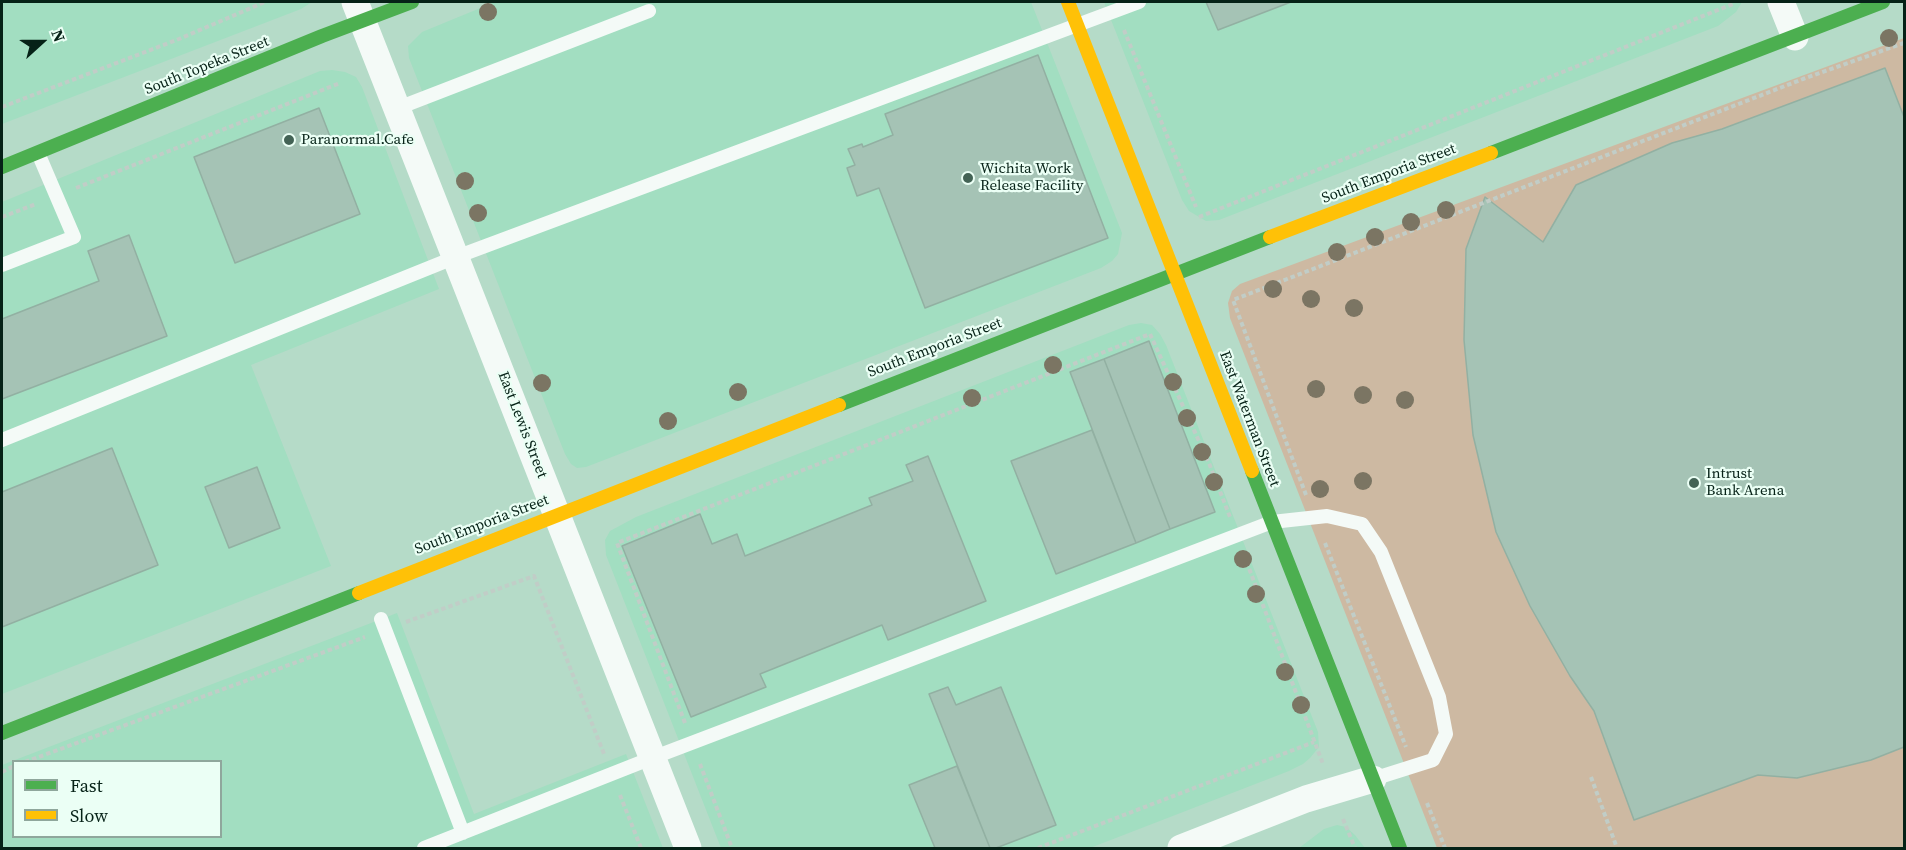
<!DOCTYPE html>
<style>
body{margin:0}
#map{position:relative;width:1906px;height:850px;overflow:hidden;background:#b5dbc8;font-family:"Source Serif 4",serif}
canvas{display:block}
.frame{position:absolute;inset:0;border:3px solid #062217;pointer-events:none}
.legend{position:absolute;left:12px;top:760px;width:210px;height:78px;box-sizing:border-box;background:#ebfff5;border:2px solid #8fa79c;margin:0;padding:8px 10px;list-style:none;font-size:18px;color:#062217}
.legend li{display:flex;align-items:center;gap:12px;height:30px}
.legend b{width:30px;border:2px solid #8fa79c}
.north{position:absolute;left:12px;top:12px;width:60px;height:60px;-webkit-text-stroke:4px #ebfff5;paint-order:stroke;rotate:69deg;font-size:16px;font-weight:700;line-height:24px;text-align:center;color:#062217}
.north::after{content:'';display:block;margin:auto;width:21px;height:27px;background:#062217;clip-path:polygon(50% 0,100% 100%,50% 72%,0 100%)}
</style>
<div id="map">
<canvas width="1906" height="850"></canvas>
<div class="frame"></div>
<ul class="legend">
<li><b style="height:8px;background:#4caf50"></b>Fast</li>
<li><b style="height:8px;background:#ffc107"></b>Slow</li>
</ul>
<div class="north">N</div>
</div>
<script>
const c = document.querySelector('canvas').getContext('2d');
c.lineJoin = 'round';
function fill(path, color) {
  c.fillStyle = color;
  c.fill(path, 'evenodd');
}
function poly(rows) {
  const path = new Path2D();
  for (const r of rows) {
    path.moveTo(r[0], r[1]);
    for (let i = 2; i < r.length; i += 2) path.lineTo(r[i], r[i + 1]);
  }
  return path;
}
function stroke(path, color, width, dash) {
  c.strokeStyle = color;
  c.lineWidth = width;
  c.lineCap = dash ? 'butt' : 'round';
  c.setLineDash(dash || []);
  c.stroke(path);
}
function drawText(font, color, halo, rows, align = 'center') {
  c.font = font + ' "Source Serif 4",serif';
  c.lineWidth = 4.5;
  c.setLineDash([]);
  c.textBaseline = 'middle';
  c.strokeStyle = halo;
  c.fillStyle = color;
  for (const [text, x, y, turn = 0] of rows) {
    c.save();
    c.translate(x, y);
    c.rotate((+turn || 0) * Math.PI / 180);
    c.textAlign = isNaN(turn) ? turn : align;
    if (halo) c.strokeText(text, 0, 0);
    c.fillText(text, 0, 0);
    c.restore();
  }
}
const built = poly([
 [2,2,312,2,301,9,2,124],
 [495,2,1031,2,1122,233,1118,254,1112,261,1101,268,586,467,577,468,571,464,565,454,409,58,408,46,422,32],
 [1104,2,1742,2,1736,12,1718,26,1219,220,1206,221,1189,211,1182,200],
 [332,70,345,72,356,77,362,87,439,289,251,365,331,566,2,694,2,202,320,71],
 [1141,323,1152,325,1160,334,1166,345,1318,732,1319,747,1310,758,1303,764,1289,771,1090,848,721,848,606,555,605,540,610,531,636,517,1129,325],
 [397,613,474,814,626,754,663,848,2,848,2,765],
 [14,762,220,762,220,836,14,836],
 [1337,825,1346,827,1355,835,1365,848,1299,848,1324,829]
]);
const green = poly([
 [1904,38,1904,848,1437,848,1230,318,1228,303,1232,291,1240,284]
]);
const building = poly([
 [1206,2,1291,2,1218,30,1206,2],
 [1038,55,1108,238,925,308,879,188,857,196,847,168,855,165,848,149,862,144,863,147,893,135,885,114,1038,55],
 [1885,68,1904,117,1904,747,1871,760,1797,778,1758,775,1634,820,1594,711,1570,676,1530,606,1496,532,1473,435,1464,340,1466,249,1485,197,1543,242,1576,185,1672,143,1722,129,1885,68],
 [319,108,360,214,235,263,194,157,319,108],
 [129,235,167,336,2,399,2,319,99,281,88,251,129,235],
 [1149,341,1215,512,1170,529,1104,359,1149,341],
 [1104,359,1170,529,1136,543,1070,372,1104,359],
 [1092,430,1136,543,1056,574,1011,461,1092,430],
 [112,448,158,565,2,627,2,492,112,448],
 [928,456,986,601,888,640,882,625,760,674,766,687,691,717,622,546,700,514,712,544,737,534,745,556,872,505,869,498,913,481,906,465,928,456],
 [257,467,280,528,229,548,205,487,257,467],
 [948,687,956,705,1001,687,1056,825,996,848,990,848,929,694,948,687],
 [957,766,990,848,935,848,909,785,957,766]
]);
const path = poly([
 [1124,30,1196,207],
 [2,107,179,39,265,2],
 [76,188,340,83],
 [2,217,36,204],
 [1199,217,1733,4,1732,2],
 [1306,495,1233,300,1803,79,1904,43],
 [1325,543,1406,747],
 [1244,555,1323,764],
 [406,622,534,576,604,754],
 [685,723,617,543,1150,334,1209,463,1230,517],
 [25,762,365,637],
 [700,764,732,848],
 [2,772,14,766],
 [1591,777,1617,848],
 [620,795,641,848],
 [1427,803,1445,848],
 [1343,819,1355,848],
 [1038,848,1314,742]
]);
const lane = poly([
 [398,108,649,11],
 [2,265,74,237,38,153],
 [2,440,456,257,1139,2],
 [381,619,463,833],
 [424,848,652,758,1272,522,1327,516,1362,524,1381,552,1439,697,1446,734,1433,760,1373,779]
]);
const street = poly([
 [355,2,688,848],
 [1781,2,1795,37],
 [1181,848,1306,799,1373,779]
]);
const fast = poly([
 [1491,153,1883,2],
 [2,167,322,36,412,2],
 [839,405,1270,237],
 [1252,471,1400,848],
 [2,733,359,593]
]);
const slow = poly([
 [1068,2,1252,471],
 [1270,237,1491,153],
 [359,593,839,405]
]);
const trees = [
 [488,12],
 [1889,38],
 [465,181],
 [1446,210],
 [478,213],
 [1411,222],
 [1375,237],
 [1337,252],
 [1273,289],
 [1311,299],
 [1354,308],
 [1053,365],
 [1173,382],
 [542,383],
 [1316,389],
 [738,392],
 [1363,395],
 [972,398],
 [1405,400],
 [1187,418],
 [668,421],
 [1202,452],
 [1363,481],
 [1214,482],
 [1320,489],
 [1243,559],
 [1256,594],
 [1285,672],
 [1301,705]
];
const markers = [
 [289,140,6,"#436355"],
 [968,178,6,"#436355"],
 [1694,483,6,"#436355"]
];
const streetNames = [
 ["South Topeka Street",207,66,-22],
 ["South Emporia Street",1389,174,-21],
 ["South Emporia Street",935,348,-21],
 ["East Waterman Street",1249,419,69],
 ["East Lewis Street",522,425,69],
 ["South Emporia Street",482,525,-21]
];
const poiNames = [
 ["Paranormal.Cafe",301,140],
 ["Wichita Work",980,169],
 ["Release Facility",980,186],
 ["Intrust",1706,474],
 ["Bank Arena",1706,491]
];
fill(built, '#a2dec1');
fill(green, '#cdb9a2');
fill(building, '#a5c3b5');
stroke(building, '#92b0a2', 1.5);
stroke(path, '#c1cdc7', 4, [4.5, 3]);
stroke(lane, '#f4faf7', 14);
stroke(street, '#f4faf7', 27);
stroke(fast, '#4caf50', 14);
stroke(slow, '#ffc107', 14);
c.fillStyle = '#7b7563';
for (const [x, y] of trees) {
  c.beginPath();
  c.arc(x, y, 9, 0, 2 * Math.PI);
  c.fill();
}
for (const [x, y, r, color] of markers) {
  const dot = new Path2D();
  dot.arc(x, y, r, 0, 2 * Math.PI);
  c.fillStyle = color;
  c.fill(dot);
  stroke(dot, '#ebfff5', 2);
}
drawText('15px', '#062217', '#ebfff5', streetNames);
drawText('15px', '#062217', '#ebfff5', poiNames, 'left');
</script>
